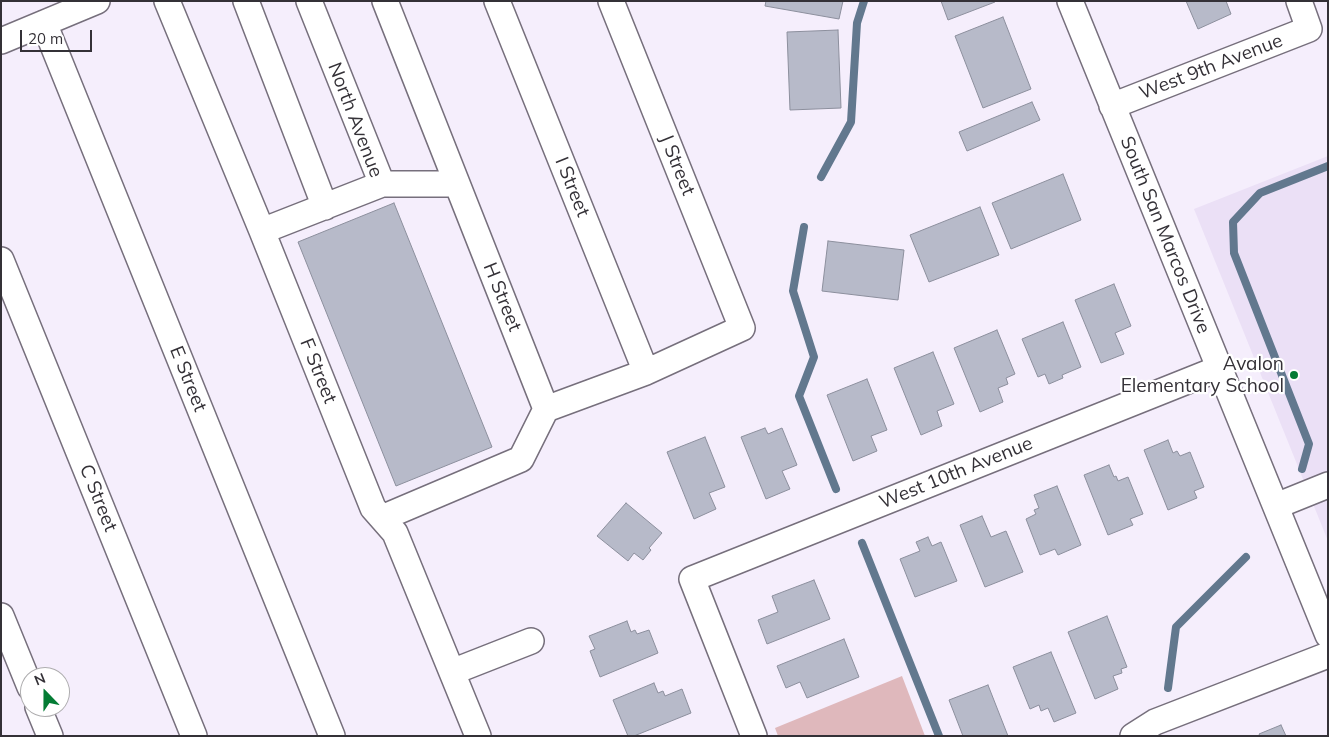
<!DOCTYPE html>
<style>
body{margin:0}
#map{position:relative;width:1329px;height:737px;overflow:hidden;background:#f5eefc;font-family:Mulish,sans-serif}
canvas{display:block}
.frame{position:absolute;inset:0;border:2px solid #343137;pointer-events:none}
.north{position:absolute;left:20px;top:667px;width:50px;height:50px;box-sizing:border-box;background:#fff;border:1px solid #aeadaf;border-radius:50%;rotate:338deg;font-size:14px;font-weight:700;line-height:20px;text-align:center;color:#343137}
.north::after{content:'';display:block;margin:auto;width:18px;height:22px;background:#047c34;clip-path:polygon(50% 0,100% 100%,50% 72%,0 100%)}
.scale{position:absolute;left:20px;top:30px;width:72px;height:22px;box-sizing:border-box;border:2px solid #343137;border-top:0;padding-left:6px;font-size:15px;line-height:18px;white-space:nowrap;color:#343137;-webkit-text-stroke:4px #fff;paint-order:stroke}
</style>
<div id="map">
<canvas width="1329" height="737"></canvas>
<div class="frame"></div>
<div class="north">N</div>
<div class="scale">20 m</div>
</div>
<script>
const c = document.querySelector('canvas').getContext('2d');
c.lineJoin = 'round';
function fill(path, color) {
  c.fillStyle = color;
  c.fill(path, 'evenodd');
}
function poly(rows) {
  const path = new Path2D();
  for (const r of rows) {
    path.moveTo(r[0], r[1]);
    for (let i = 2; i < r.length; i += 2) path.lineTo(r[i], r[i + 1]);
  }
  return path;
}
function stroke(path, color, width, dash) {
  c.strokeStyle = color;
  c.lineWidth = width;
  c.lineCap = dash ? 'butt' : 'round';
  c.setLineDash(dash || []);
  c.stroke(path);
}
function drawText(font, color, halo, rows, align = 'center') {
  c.font = font + ' Mulish,sans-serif';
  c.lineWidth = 4.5;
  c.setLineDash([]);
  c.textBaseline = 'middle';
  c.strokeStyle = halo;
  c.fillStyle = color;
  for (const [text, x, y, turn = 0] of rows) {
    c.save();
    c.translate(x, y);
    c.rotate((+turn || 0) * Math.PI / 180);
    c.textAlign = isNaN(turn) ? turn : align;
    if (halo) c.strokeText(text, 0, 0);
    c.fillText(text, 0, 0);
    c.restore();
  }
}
const built = poly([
 [1328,156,1328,541,1194,209]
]);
const green = poly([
 [902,676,925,736,778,736,775,728]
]);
const stream = poly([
 [821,177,851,122,857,23,864,1],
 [804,227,793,291,814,357,799,396,836,489],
 [1302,469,1309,444,1234,253,1233,222,1260,193,1328,166],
 [862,543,939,736],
 [1168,688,1176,627,1246,557]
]);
const building = poly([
 [766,1,843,1,839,19,765,6,766,1],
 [941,1,995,1,995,2,948,20,941,1],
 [1186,1,1226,1,1231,14,1198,29,1186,1],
 [1003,17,1031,89,983,108,955,36,1003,17],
 [838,30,841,108,790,110,787,32,838,30],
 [1032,102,1040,120,967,151,959,132,1032,102],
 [1063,174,1081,220,1011,249,992,203,1063,174],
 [394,203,492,447,396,486,298,242,394,203],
 [980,207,999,255,929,282,910,235,980,207],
 [828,241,904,250,898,300,822,291,828,241],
 [1114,284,1131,326,1115,333,1124,354,1101,363,1075,300,1114,284],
 [1063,322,1081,367,1062,375,1063,378,1049,384,1045,374,1038,377,1022,339,1063,322],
 [997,330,1015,374,1006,378,1008,384,998,388,1003,402,980,412,954,348,997,330],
 [933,352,954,404,937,411,942,426,921,435,894,368,933,352],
 [867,379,887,430,871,436,877,451,853,461,827,395,867,379],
 [765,428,768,434,782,428,797,465,782,471,790,489,766,499,741,437,765,428],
 [705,437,725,487,709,493,716,509,694,519,667,452,705,437],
 [1168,440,1173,453,1177,451,1180,456,1190,452,1204,487,1194,491,1197,498,1168,510,1144,450,1168,440],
 [1109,465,1114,477,1116,476,1118,481,1128,477,1143,514,1130,519,1133,525,1108,535,1084,475,1109,465],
 [1057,486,1081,545,1058,555,1055,549,1040,555,1026,519,1036,514,1034,510,1039,508,1034,495,1057,486],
 [626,503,662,533,649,548,651,550,643,560,634,553,628,561,597,536,626,503],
 [982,516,991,537,1006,531,1023,572,985,587,960,525,982,516],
 [928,537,932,546,941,542,957,581,915,597,900,559,920,551,916,542,928,537],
 [814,580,830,619,767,644,758,620,778,612,772,596,814,580],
 [1107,616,1127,667,1121,669,1122,673,1113,676,1118,689,1095,699,1068,632,1107,616],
 [627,621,631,632,635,630,637,634,649,630,658,653,600,677,590,651,595,649,589,636,627,621],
 [844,639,859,677,807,698,800,682,786,688,777,666,844,639],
 [1051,652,1076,713,1054,722,1048,708,1041,711,1039,705,1030,709,1013,667,1051,652],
 [654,683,658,693,663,691,665,696,682,689,691,713,634,736,628,736,613,700,654,683],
 [988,685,1008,736,963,736,949,700,988,685],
 [1281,725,1286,736,1260,736,1259,734,1281,725]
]);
const minor = poly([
 [167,1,262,231,373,508,395,533,478,736],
 [246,1,325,207],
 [385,1,546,409],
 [497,1,646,372],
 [1070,1,1328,635],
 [44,23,332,736],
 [1,41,97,1],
 [1112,106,1309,29,1299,1],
 [382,184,457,184],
 [262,231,382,184,309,1],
 [1,260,194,736],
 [1276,506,1328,485],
 [382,518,521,459,546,409,646,372,742,328,611,1],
 [1,616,30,687],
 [452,672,531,641],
 [38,707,50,736],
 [754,736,692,579,1220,368],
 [1133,736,1155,722,1328,655]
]);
const markers = [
 [1294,375,5,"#047c34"]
];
const streetNames = [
 ["West 9th Avenue",1211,67,-21],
 ["North Avenue",355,120,69],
 ["J Street",677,165,68],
 ["I Street",572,187,68],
 ["South San Marcos Drive",1165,235,68],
 ["H Street",502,297,68],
 ["F Street",318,371,68],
 ["E Street",188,379,68],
 ["West 10th Avenue",956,473,-22],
 ["C Street",98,498,68]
];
const poiNames = [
 ["Avalon",1284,364],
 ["Elementary School",1284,386]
];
fill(built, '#ebe0f6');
fill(green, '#dfb8bc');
stroke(stream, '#62788e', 8);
fill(building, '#b7bac9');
stroke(building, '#8c8f9d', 1);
stroke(minor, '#766f7c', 28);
stroke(minor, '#fff', 25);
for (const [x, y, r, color] of markers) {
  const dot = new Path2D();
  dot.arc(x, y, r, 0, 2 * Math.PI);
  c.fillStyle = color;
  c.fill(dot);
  stroke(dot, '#fff', 2);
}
drawText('19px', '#343137', '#fff', streetNames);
drawText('19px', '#343137', '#fff', poiNames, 'right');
</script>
